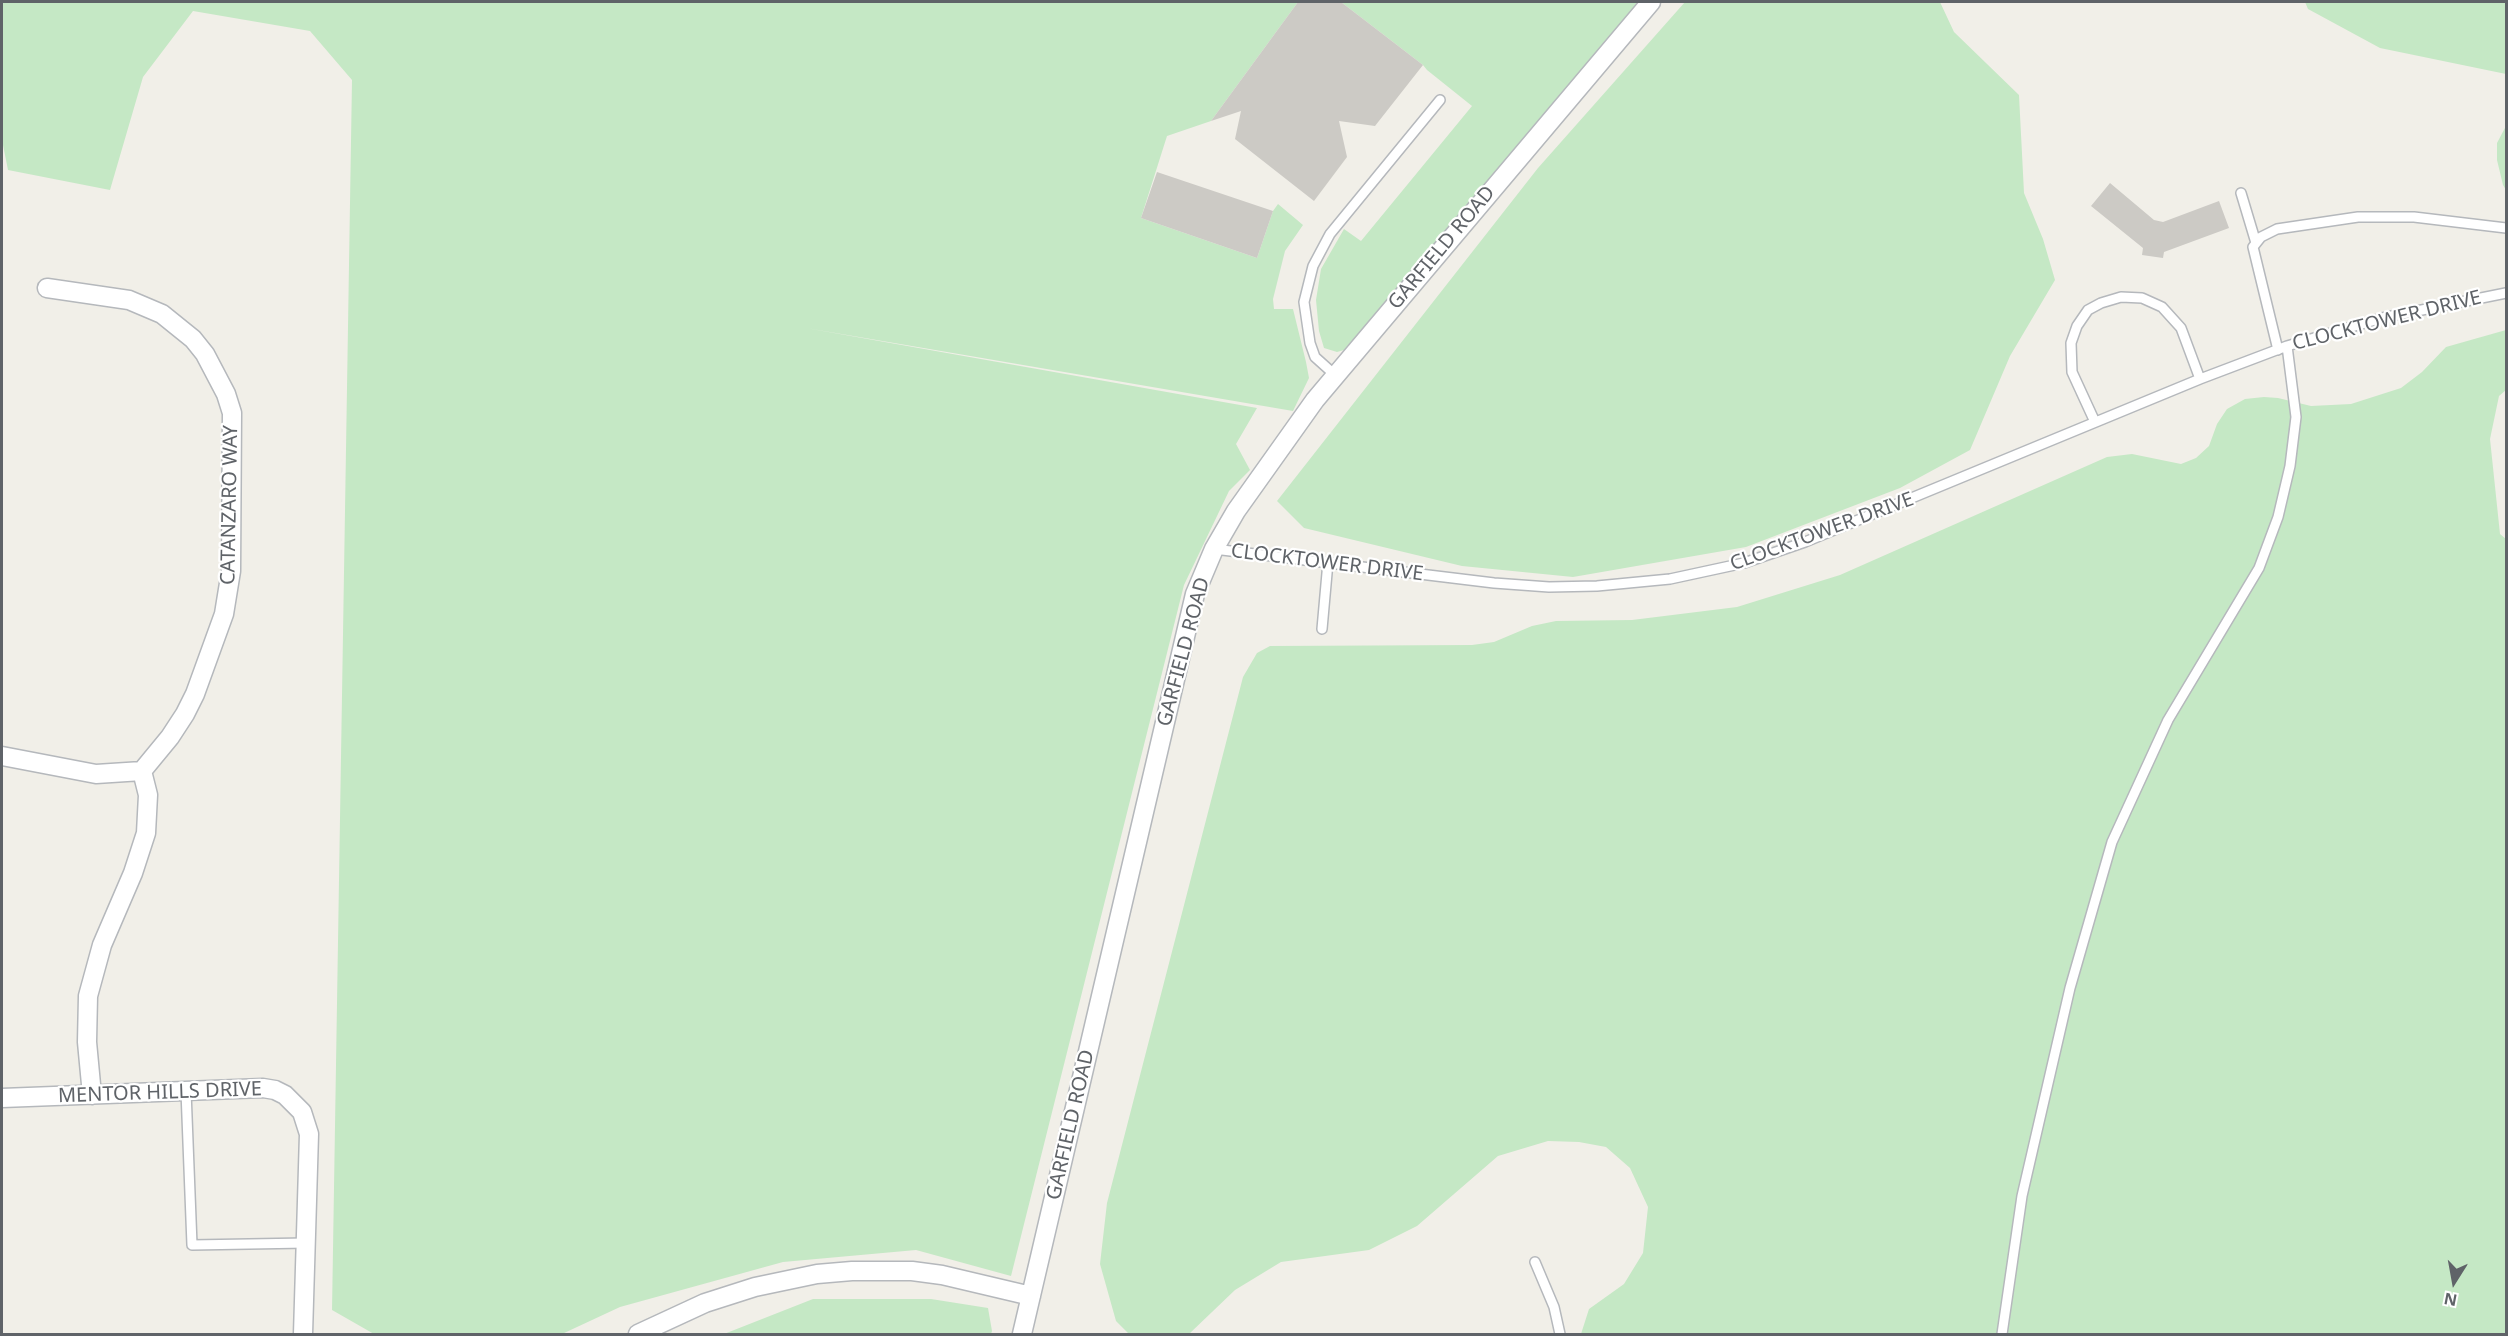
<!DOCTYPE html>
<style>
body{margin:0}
#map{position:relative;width:2508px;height:1336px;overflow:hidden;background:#f1efe8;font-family:"Noto Sans",sans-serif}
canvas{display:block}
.frame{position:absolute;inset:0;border:3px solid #5f6368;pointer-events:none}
.north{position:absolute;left:2424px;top:1252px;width:60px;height:60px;-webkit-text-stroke:4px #fff;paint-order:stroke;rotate:191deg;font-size:16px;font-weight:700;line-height:24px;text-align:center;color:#5f6368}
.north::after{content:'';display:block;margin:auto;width:21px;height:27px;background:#5f6368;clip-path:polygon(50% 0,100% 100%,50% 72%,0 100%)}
</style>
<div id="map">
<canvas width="2508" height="1336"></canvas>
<div class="frame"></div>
<div class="north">N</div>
</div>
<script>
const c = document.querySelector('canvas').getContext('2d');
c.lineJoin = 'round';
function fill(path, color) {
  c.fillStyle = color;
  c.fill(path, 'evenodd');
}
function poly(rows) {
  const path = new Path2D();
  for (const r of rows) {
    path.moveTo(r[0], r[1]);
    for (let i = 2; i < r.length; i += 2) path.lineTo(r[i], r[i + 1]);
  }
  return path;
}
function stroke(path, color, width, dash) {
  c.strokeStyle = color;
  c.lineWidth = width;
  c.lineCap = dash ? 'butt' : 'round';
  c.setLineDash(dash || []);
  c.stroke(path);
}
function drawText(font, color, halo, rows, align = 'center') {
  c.font = font + ' "Noto Sans",sans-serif';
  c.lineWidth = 4.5;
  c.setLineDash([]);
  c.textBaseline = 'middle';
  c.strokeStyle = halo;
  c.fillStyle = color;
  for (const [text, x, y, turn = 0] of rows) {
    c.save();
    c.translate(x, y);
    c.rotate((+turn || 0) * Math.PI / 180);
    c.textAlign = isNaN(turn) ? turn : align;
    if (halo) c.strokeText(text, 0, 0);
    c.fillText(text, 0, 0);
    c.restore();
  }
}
const green = poly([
 [2,2,1298,2,1211,121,1167,136,1141,218,1257,258,1273,211,1278,204,1303,225,1285,251,1273,299,1274,309,1293,309,1306,362,1309,378,1293,411,806,328,1257,408,1236,444,1250,470,1229,491,1184,585,1011,1276,916,1250,783,1262,620,1307,562,1334,374,1334,332,1310,352,80,310,31,193,11,143,77,110,190,8,170,2,140],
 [1341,2,1640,2,1389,298,1344,350,1337,352,1324,348,1319,331,1316,300,1321,269,1344,229,1361,241,1472,106,1427,70,1423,65],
 [1685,2,1940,2,1954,32,2019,95,2024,193,2043,239,2055,280,2010,356,1970,450,1900,488,1746,547,1573,577,1462,566,1304,528,1277,501,1538,168],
 [2305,2,2506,2,2506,74,2380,48,2308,9],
 [2506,126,2506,190,2503,185,2497,160,2497,143],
 [2506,330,2506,390,2499,396,2490,439,2500,534,2506,539,2506,1334,1581,1334,1589,1309,1624,1284,1643,1253,1648,1207,1630,1168,1606,1147,1579,1142,1548,1141,1498,1156,1417,1226,1369,1250,1281,1262,1235,1290,1189,1334,1129,1334,1116,1321,1100,1264,1107,1203,1243,677,1257,653,1270,646,1472,645,1494,642,1532,626,1556,621,1632,620,1737,607,1840,575,2107,457,2132,454,2181,464,2196,458,2209,446,2217,424,2227,409,2245,399,2264,397,2278,398,2311,406,2351,404,2401,388,2422,372,2446,347],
 [813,1299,931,1299,988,1308,992,1331,991,1334,724,1334]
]);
const building = poly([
 [1298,2,1341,2,1423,65,1375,126,1339,121,1347,157,1314,201,1235,139,1241,111,1211,121],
 [1157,172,1273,211,1257,258,1141,218],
 [2110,183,2154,220,2163,222,2219,201,2229,228,2164,252,2163,258,2142,255,2143,248,2091,206]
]);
const lane = poly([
 [2241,193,2256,243],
 [2278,350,2253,247,2261,237,2277,229,2358,217,2414,217,2506,228],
 [1335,375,1315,357,1310,343,1304,302,1313,266,1330,234,1440,100],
 [2095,422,2072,372,2071,343,2077,326,2088,310,2101,303,2121,297,2142,298,2162,307,2181,328,2200,379],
 [1214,549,1494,583,1549,587,1597,586,1670,579,1744,563,1805,542,2200,379,2287,346,2382,318,2506,293],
 [1322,629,1328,562],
 [186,1091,192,1245,306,1243],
 [1535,1262,1554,1307,1560,1334],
 [2002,1334,2022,1196,2070,988,2112,842,2168,720,2259,568,2278,517,2290,466,2296,417,2287,346]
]);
const street = poly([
 [47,288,129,300,162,314,193,339,205,354,226,394,232,413,231,571,224,614,195,694,185,714,170,737,142,771],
 [2,756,96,774,142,771],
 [92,1095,87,1042,88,996,102,945,133,873,146,833,148,795,142,771],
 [2,1098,263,1088,275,1090,285,1095,302,1112,309,1134,303,1334],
 [638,1334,705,1303,755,1287,817,1274,852,1271,912,1271,942,1275,1031,1296],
 [1022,1334,1195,594,1214,549,1236,511,1315,400,1651,2]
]);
const streetNames = [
 ["GARFIELD ROAD",1442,248,-50],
 ["CLOCKTOWER DRIVE",2387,321,-14],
 ["CATANZARO WAY",230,505,-89],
 ["CLOCKTOWER DRIVE",1822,532,-20],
 ["CLOCKTOWER DRIVE",1327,563,7],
 ["GARFIELD ROAD",1184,652,-75],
 ["MENTOR HILLS DRIVE",160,1093,-2],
 ["GARFIELD ROAD",1071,1125,-77]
];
fill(green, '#c5e8c5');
fill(building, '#cccac5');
stroke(lane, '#b5b8bc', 12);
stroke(street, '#b5b8bc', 21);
stroke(lane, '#fff', 9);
stroke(street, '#fff', 18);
drawText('20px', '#5f6368', '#fff', streetNames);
</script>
